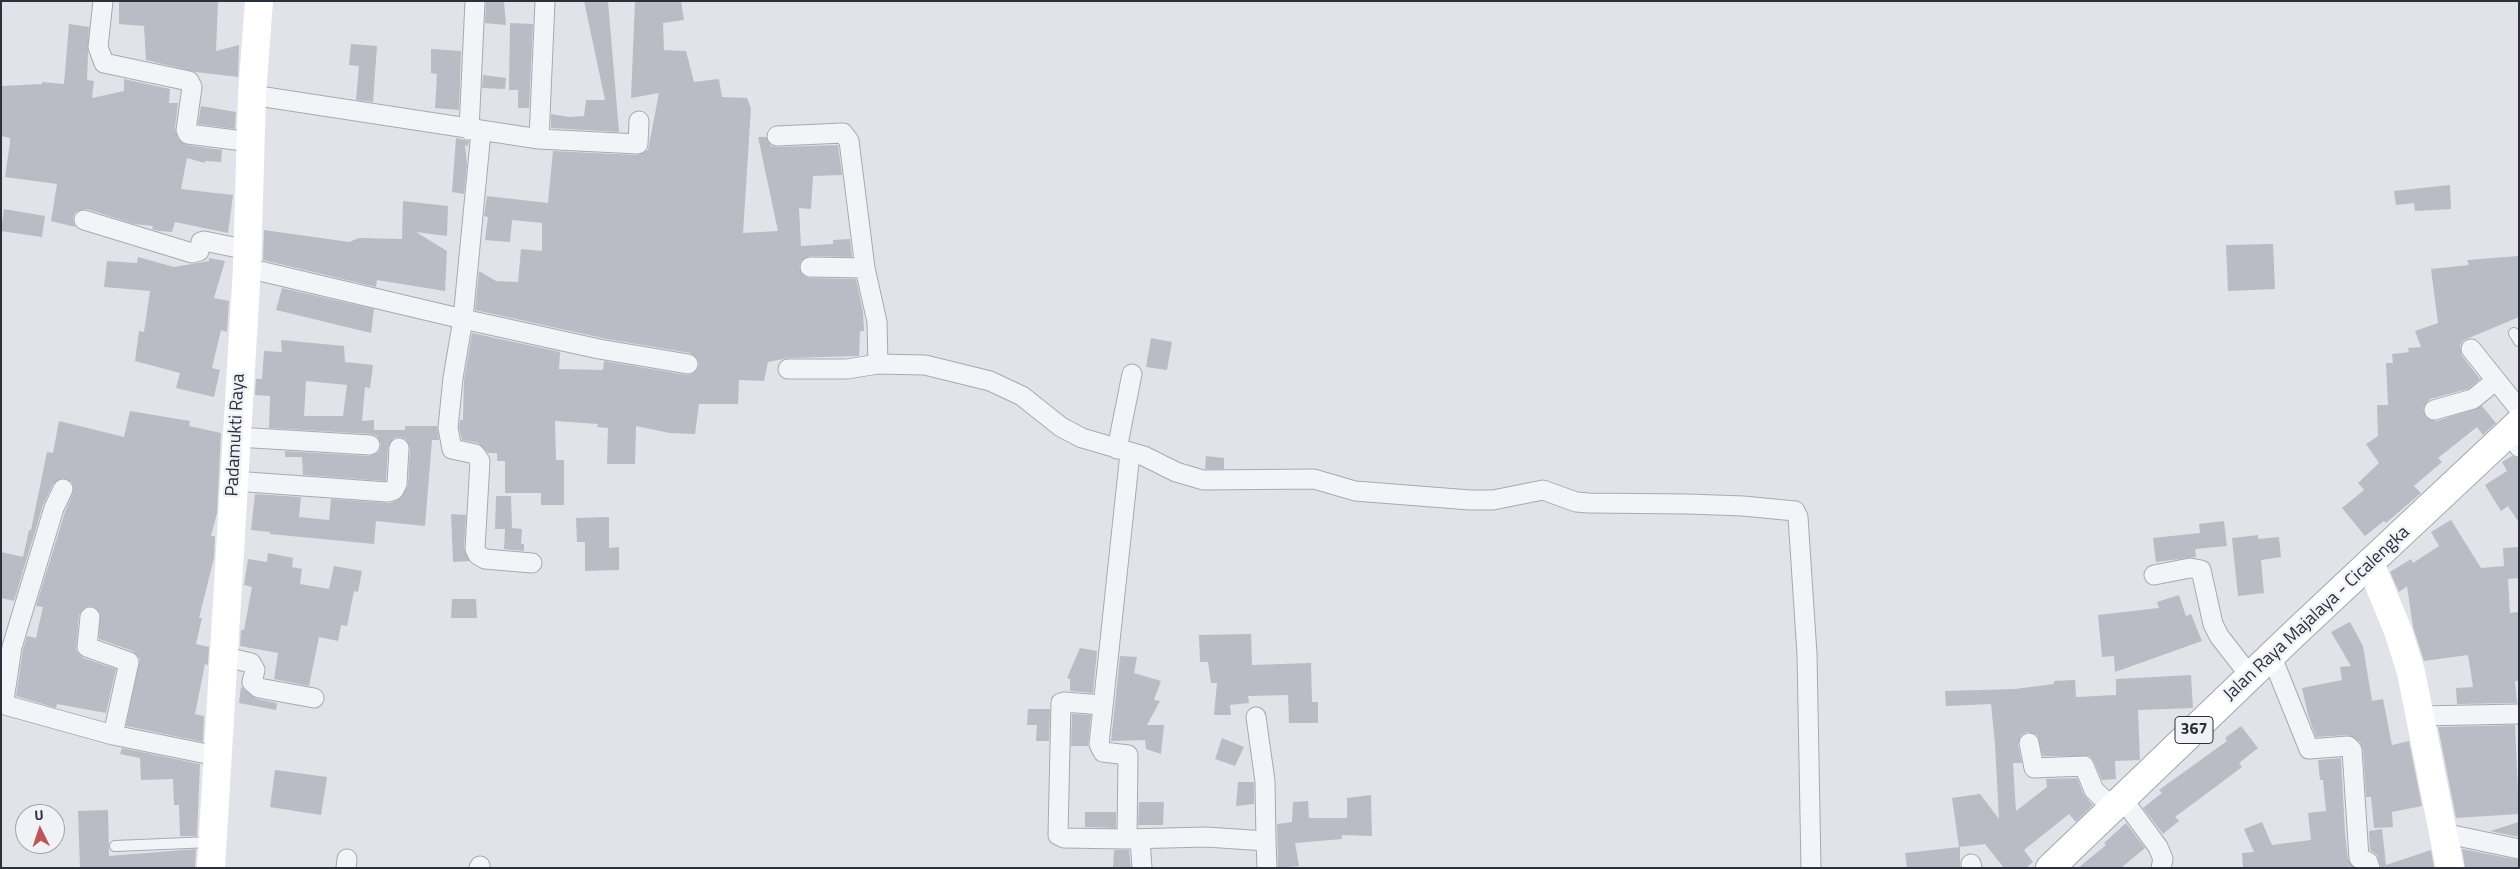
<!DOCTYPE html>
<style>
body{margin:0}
#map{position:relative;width:2520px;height:869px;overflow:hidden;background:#e1e3e8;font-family:"Titillium Web",sans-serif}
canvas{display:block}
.frame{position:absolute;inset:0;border:2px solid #2b303d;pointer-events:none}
.north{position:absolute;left:15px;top:804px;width:50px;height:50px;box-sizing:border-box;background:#f0f2f6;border:1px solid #a1a4ac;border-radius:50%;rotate:356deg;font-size:14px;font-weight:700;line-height:20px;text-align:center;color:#2b303d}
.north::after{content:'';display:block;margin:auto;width:18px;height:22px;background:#be5559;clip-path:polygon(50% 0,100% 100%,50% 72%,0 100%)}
</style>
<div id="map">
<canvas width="2520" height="869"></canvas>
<div class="frame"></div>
<div class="north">U</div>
</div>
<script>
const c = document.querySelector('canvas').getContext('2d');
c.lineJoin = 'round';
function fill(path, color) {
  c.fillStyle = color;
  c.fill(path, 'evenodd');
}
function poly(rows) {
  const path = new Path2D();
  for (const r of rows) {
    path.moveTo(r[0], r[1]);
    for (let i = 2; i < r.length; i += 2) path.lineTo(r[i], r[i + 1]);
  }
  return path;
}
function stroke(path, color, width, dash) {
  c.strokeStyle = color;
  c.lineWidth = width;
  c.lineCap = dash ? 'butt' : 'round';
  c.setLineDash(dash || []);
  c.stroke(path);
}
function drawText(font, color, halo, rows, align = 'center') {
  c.font = font + ' "Titillium Web",sans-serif';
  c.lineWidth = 5;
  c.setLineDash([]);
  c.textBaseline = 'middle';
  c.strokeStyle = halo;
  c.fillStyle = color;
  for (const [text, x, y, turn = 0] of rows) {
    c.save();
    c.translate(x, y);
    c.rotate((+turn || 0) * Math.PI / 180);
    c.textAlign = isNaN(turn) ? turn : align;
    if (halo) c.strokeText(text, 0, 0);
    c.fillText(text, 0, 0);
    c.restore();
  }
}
const building = poly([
 [119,1,218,1,216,51,239,45,238,77,196,72,146,60,144,26,119,24],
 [486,1,504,1,506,25,485,23],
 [584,1,608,1,619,132,551,128,551,114,569,117,584,116,586,100,605,100],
 [635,1,681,1,684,20,663,23,664,50,686,51,694,82,719,79,722,97,747,98,751,108,743,233,778,231,758,137,766,137,771,146,777,147,838,145,842,175,813,176,811,209,799,208,801,246,833,244,833,240,850,239,852,257,810,256,801,261,799,267,804,276,809,278,856,279,863,312,864,331,860,331,859,356,788,358,768,362,764,381,739,380,738,404,699,404,695,434,670,433,636,426,635,464,607,464,608,428,597,427,598,424,555,421,556,460,564,460,564,505,541,505,541,493,505,493,505,461,497,461,497,453,488,453,478,443,462,440,459,428,460,420,463,420,464,380,472,333,560,352,559,369,603,370,604,361,687,375,692,374,699,366,698,360,690,353,607,339,475,310,479,271,496,281,518,282,521,249,542,251,542,223,512,220,510,242,485,240,488,217,484,216,487,196,548,203,553,151,637,155,648,150,659,93,631,98],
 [510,23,533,24,529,108,518,108,518,90,509,90],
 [69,24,89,27,87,80,94,81,92,98,124,91,124,79,170,89,169,103,178,103,175,128,178,139,187,145,222,150,221,162,205,161,205,163,187,158,181,189,233,195,228,233,175,222,172,232,158,231,152,229,153,226,134,224,87,209,76,212,73,217,75,227,51,221,57,184,5,177,10,143,10,138,1,136,1,86,42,84,42,82,64,84],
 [351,44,377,46,373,102,356,100,359,66,349,65],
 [431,49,461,51,459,110,435,108,437,74,431,73],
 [483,75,506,78,505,89,482,88],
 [201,106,236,112,235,129,198,124],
 [456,138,469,141,468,146,465,145,467,164,464,194,452,192],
 [2450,185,2451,209,2415,211,2414,203,2396,205,2394,191],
 [403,201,448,206,447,236,416,232,447,251,445,291,377,280,376,287,263,260,264,230,349,242,359,238,402,239],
 [4,209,45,216,42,237,1,231],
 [2273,244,2275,289,2228,291,2226,245],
 [2519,256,2519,317,2464,340,2460,345,2462,356,2480,379,2468,389,2430,399,2423,408,2427,418,2437,421,2482,406,2496,423,2483,435,2477,427,2438,458,2442,462,2414,486,2421,493,2386,523,2384,521,2365,536,2342,508,2364,490,2358,483,2379,463,2366,444,2378,436,2377,405,2388,405,2386,363,2393,363,2392,354,2409,352,2408,348,2421,347,2415,331,2438,323,2431,269,2469,265,2467,260],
 [138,257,174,267,209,261,209,258,225,261,214,298,229,301,227,332,221,330,212,368,220,370,214,397,176,388,180,373,135,361,139,331,144,332,150,291,104,287,107,261,137,263],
 [282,288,374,309,371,333,276,310],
 [1151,338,1172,342,1167,370,1146,367],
 [281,340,344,346,345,362,373,365,370,388,365,387,362,421,374,420,374,430,405,430,405,426,437,426,439,440,432,440,425,526,376,521,374,544,270,534,270,532,251,530,255,494,301,497,299,517,329,520,331,499,390,503,401,498,408,485,410,448,406,439,400,437,394,438,388,447,386,481,303,475,302,457,285,457,285,451,370,456,379,452,381,445,377,436,371,434,269,428,270,396,255,395,256,379,262,379,264,351,282,352],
 [306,381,347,385,343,416,304,416],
 [130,411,190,421,189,426,221,433,217,513,211,536,215,536,214,558,199,618,202,618,196,644,209,647,208,665,205,664,195,714,204,716,203,742,126,726,140,659,133,651,99,639,100,613,92,606,85,607,79,615,76,650,83,658,116,669,106,713,57,704,56,708,16,696,23,649,27,636,36,638,43,607,36,606,65,512,73,493,72,482,62,478,53,484,43,505,14,601,1,598,1,552,23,557,29,530,31,530,47,452,53,453,59,421,124,437],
 [1206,456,1224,458,1224,469,1205,469],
 [2512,456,2519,458,2519,523,2508,506,2501,511,2485,485,2507,471,2502,462],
 [496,496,511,496,512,528,522,529,521,544,524,544,524,551,504,549,505,529,495,529],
 [451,514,466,515,464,548,469,561,453,562],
 [609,517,609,548,619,547,619,570,585,571,585,542,577,542,576,518],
 [2451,520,2481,568,2504,566,2503,548,2519,547,2519,578,2508,579,2510,613,2519,612,2519,681,2515,681,2517,703,2457,704,2456,688,2473,687,2468,655,2424,661,2413,627,2407,586,2399,592,2390,572,2411,559,2413,563,2439,546,2431,532],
 [2224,521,2227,546,2195,549,2196,557,2156,562,2153,538,2200,533,2199,524],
 [2258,535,2258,539,2279,537,2281,557,2261,560,2264,593,2238,596,2232,538],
 [268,553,293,558,292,567,302,569,300,584,329,589,334,566,362,571,358,592,354,591,347,626,341,625,338,641,319,637,309,686,274,679,278,653,240,646,241,630,244,630,252,587,244,585,248,559,267,562],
 [2179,595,2186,616,2191,614,2202,641,2115,672,2114,656,2102,657,2098,615,2159,608,2157,602],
 [452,599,476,599,477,618,451,618],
 [2350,622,2363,646,2372,701,2383,699,2392,745,2409,741,2422,806,2392,812,2393,827,2374,828,2371,797,2366,797,2363,749,2360,742,2348,735,2316,737,2308,715,2302,688,2342,680,2340,667,2351,666,2331,632],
 [1251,634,1252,665,1311,663,1312,702,1318,702,1318,723,1289,723,1288,695,1248,696,1249,703,1230,705,1231,715,1214,715,1217,683,1211,683,1208,662,1200,662,1199,635],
 [1080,648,1097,651,1093,693,1070,691,1070,679,1067,678],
 [1120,656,1137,657,1134,673,1161,681,1154,700,1160,701,1147,725,1164,725,1161,754,1146,749,1145,740,1111,741],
 [2191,675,2193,708,2138,710,2140,760,2115,761,2116,779,2102,780,2094,762,2090,756,2043,756,2037,735,2027,732,2021,735,2018,745,2022,763,2013,763,2016,811,2047,787,2046,779,2077,778,2084,795,2093,805,2076,822,2069,814,2024,850,2033,862,2026,868,2004,868,1985,844,1959,847,1952,798,1980,794,1999,819,1995,744,1991,704,1946,706,1945,691,2015,689,2054,684,2054,681,2075,680,2076,697,2116,695,2116,679],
 [241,687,257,699,277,703,276,710,239,703],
 [1028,709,1050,709,1049,741,1036,741,1037,725,1027,725],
 [1072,714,1091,715,1088,746,1071,746],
 [2515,725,2519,814,2456,818,2438,727],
 [2241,726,2258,748,2239,763,2242,767,2175,817,2179,821,2163,834,2143,808,2162,793,2159,790,2227,741,2225,738],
 [1222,738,1244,747,1235,766,1215,759],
 [122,748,200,764,197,836,180,836,179,805,174,805,173,779,141,780,140,758,120,754],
 [2341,758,2345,833,2348,859,2354,868,2243,868,2242,853,2254,852,2244,829,2262,822,2272,845,2311,840,2308,813,2326,811,2323,780,2320,780,2318,760],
 [275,770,327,777,321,815,270,807],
 [1238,782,1254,782,1254,804,1236,806],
 [1371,795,1372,836,1342,835,1342,839,1295,843,1299,866,1278,868,1277,824,1292,822,1293,802,1308,801,1309,818,1347,818,1347,798],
 [1139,802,1164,802,1163,825,1138,825],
 [108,810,109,856,196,849,195,868,80,868,78,811],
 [1085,812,1116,812,1116,828,1085,827],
 [2519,822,2519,837,2490,831],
 [2126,823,2145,848,2121,868,2078,868,2106,845,2104,843],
 [2382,829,2386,865,2431,850,2434,868,2381,868,2377,855,2370,850,2369,831],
 [1960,847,1960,868,1907,868,1905,853],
 [2462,849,2519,860,2519,868,2465,868],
 [1114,850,1129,850,1131,868,1113,868]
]);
const lane = poly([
 [2514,333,2519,341],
 [115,846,211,842]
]);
const street = poly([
 [103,1,98,47,104,63,189,81,192,87,186,130,188,134,251,142],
 [252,95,539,139,638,144,639,121],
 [469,130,475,1],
 [777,136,843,133,849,141,865,268],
 [539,139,545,1],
 [84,220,192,253,199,251,201,242,204,241,248,250],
 [810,267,865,268,877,322,878,364],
 [247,268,463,319,481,132],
 [2471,349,2519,409],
 [788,369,847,369,878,364,925,365,990,381,1022,396,1061,427,1082,438,1144,456,1176,472,1203,480,1314,479,1355,491,1470,500,1493,500,1543,490,1576,502,1589,503,1688,504,1743,506,1795,511,1798,517,1807,654,1811,868],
 [2434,410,2473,399,2495,381],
 [2510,432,2519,447],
 [237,437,370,445],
 [1117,449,1132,374],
 [1130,453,1099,744,1103,752,1128,755,1127,839,1206,837,1266,841,1265,781,1256,717],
 [234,481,387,492,394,490,397,484,399,448],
 [63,489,54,508,12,647,4,700,5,705,113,735,217,756],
 [532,563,485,559,478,555,475,549,480,461,475,454,452,449,448,428,453,378,463,319,599,349,688,364],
 [2154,575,2190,568,2201,570,2213,624,2219,636,2250,676],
 [90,617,87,647,129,662,113,735],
 [2271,655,2309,749,2348,746,2352,750,2359,858,2368,862,2370,868],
 [222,656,251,663,255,670,252,682,259,688,314,698],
 [1102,705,1064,702,1061,703,1058,835,1064,838,1127,839],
 [2421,716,2519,714],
 [2029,743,2034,768,2084,766,2094,790,2113,808],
 [2122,798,2158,847,2163,859,2161,868],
 [2443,833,2519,849],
 [1140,840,1142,868],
 [1266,841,1267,868],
 [1971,864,1972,868],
 [346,868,347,859],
 [479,868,480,866]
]);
const secondary = poly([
 [2370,563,2398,631,2411,672,2450,868],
 [211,868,247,268,252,95,259,1]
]);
const primary = poly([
 [2050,868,2295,633,2519,423]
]);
const shields = [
 [2194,730,38]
];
const shieldNames = [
 ["367",2194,730]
];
const streetNames = [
 ["Padamukti Raya",236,435,-87],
 ["Jalan Raya Majalaya - Cicalengka",2317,614,-43]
];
fill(building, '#b9bcc4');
stroke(lane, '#a7aab1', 12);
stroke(street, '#a7aab1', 21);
stroke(primary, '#a2a6b2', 30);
stroke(lane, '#f3f4f7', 10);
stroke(street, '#f3f4f7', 19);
stroke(secondary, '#fff', 28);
stroke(primary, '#fff', 28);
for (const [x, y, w] of shields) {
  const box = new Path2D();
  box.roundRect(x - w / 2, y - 13.5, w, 27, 4);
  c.fillStyle = '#f0f2f6';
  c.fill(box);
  stroke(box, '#2b303d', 1);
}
drawText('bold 16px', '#2b303d', null, shieldNames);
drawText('18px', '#2b303d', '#f0f2f6', streetNames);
</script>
